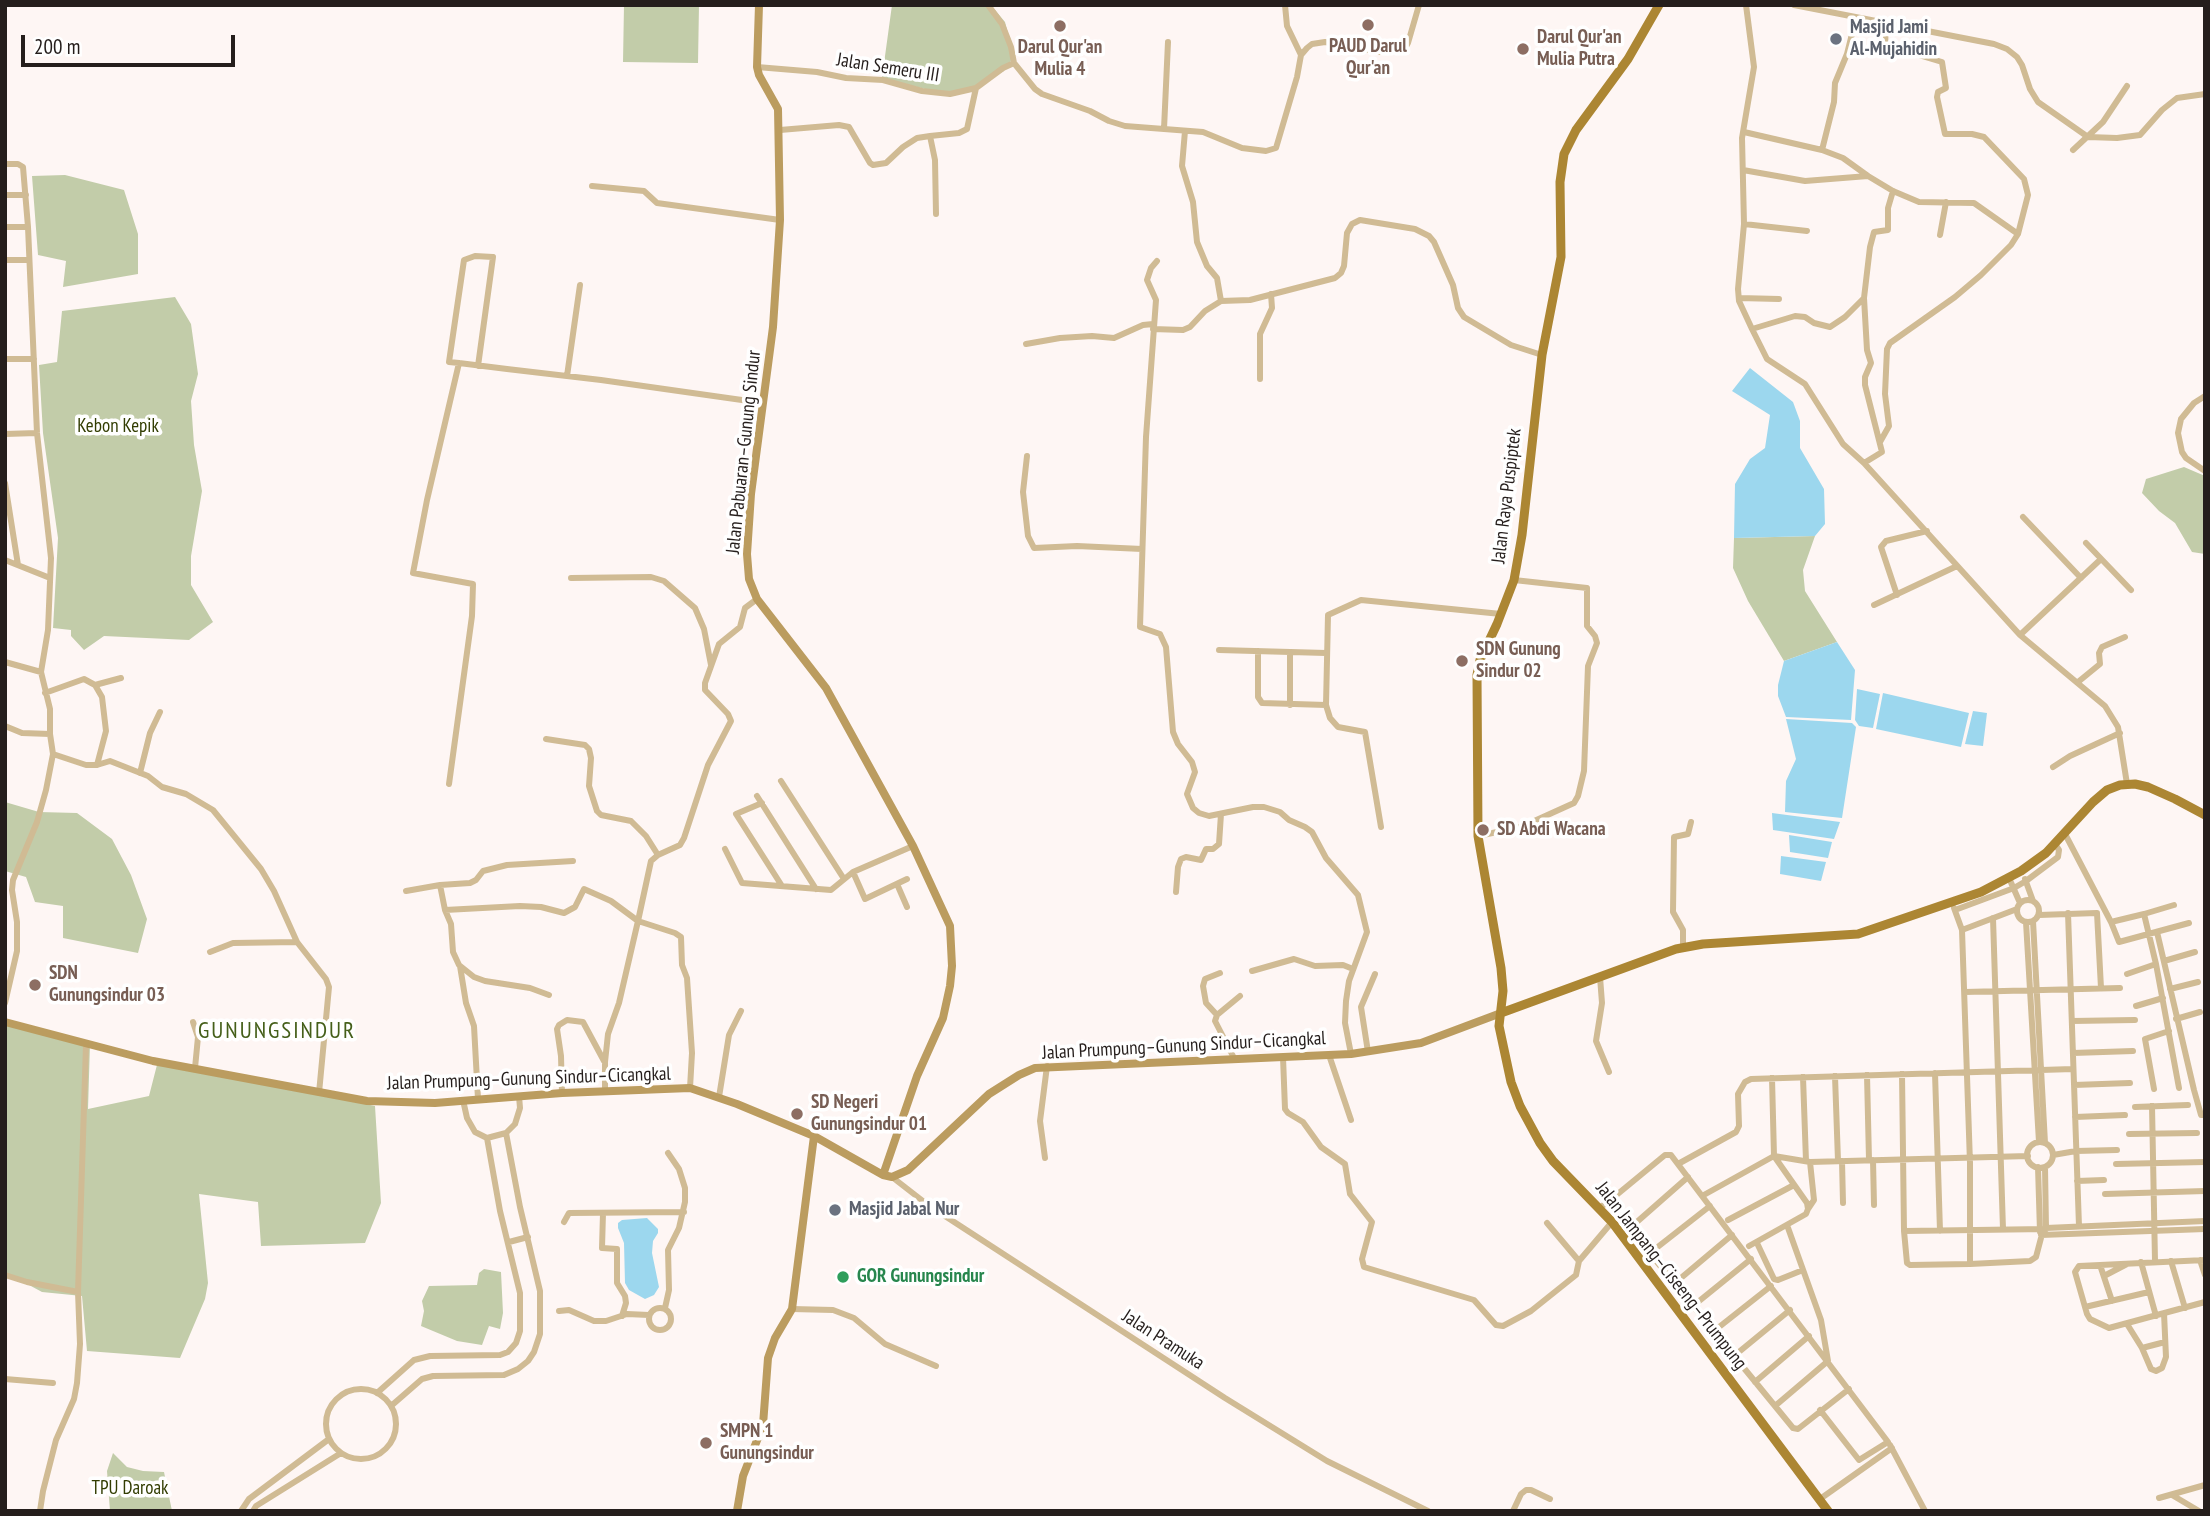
<!DOCTYPE html>
<meta charset="utf-8">
<style>
body{margin:0}
#map{position:relative;width:2210px;height:1516px;overflow:hidden;background:#fef6f4;font-family:"PT Sans Narrow",sans-serif}
canvas{display:block}
.frame{position:absolute;inset:0;border:7px solid #251e1c;pointer-events:none}
.scale{position:absolute;left:21px;top:35px;width:214px;height:32px;box-sizing:border-box;border:4px solid #251e1c;border-top:0;padding-left:9px;font-size:21px;line-height:24px;white-space:nowrap;color:#251e1c;-webkit-text-stroke:5px #fff;paint-order:stroke}
</style>
<div id="map">
<canvas width="2210" height="1516"></canvas>
<div class="frame"></div>
<div class="scale">200 m</div>
</div>
<script>
const c = document.querySelector('canvas').getContext('2d');
c.lineJoin = 'round';
function fill(path, color) {
  c.fillStyle = color;
  c.fill(path, 'evenodd');
}
function poly(rows) {
  const path = new Path2D();
  for (const r of rows) {
    if (r.length === 3) {
      path.moveTo(r[0] + r[2], r[1]);
      path.arc(r[0], r[1], r[2], 0, 2 * Math.PI);
      continue;
    }
    path.moveTo(r[0], r[1]);
    for (let i = 2; i < r.length; i += 2) path.lineTo(r[i], r[i + 1]);
  }
  return path;
}
function stroke(path, color, width, dash) {
  c.strokeStyle = color;
  c.lineWidth = width;
  c.lineCap = dash ? 'butt' : 'round';
  c.setLineDash(dash || []);
  c.stroke(path);
}
function drawText(font, color, halo, rows, align = 'center') {
  c.font = font + ' "PT Sans Narrow",sans-serif';
  c.lineWidth = 7;
  c.setLineDash([]);
  c.textBaseline = 'middle';
  c.strokeStyle = halo;
  c.fillStyle = color;
  for (const [text, x, y, turn = 0] of rows) {
    c.save();
    c.translate(x, y);
    c.rotate((+turn || 0) * Math.PI / 180);
    c.textAlign = isNaN(turn) ? turn : align;
    if (halo) c.strokeText(text, 0, 0);
    c.fillText(text, 0, 0);
    c.restore();
  }
}
const green = poly([
 [624,5,699,5,698,63,623,62],
 [892,5,991,5,1005,22,1014,56,1004,71,964,93,929,90,882,78],
 [65,175,124,190,138,234,138,274,63,287,66,261,38,255,32,176],
 [175,297,191,324,198,374,191,401,194,445,202,491,191,556,191,585,213,622,189,640,104,636,84,650,71,636,71,630,53,628,58,538,43,433,39,365,57,362,62,311],
 [2184,467,2205,476,2205,554,2192,552,2175,523,2159,511,2142,493,2146,479],
 [1815,536,1803,570,1805,591,1837,642,1784,661,1748,601,1733,568,1734,538],
 [5,802,39,812,77,813,112,839,131,875,147,919,138,953,63,938,63,906,35,902,26,877,5,871],
 [5,1020,90,1044,88,1109,149,1096,158,1061,375,1106,381,1203,365,1243,261,1246,258,1202,199,1194,208,1283,205,1299,180,1358,87,1351,82,1296,42,1292,5,1272],
 [484,1269,501,1272,503,1313,500,1329,489,1326,482,1345,457,1341,421,1326,424,1311,422,1301,429,1286,477,1285,479,1273],
 [113,1453,127,1467,143,1471,164,1472,172,1511,110,1511,107,1471]
]);
const water = poly([
 [1750,368,1793,402,1800,421,1800,448,1824,489,1825,524,1815,536,1734,538,1735,484,1750,459,1765,448,1770,415,1732,391],
 [1837,642,1855,670,1851,720,1786,717,1778,696,1778,685,1784,661],
 [1857,689,1880,694,1873,728,1859,726,1855,720],
 [1883,693,1969,713,1961,747,1876,729],
 [1973,711,1987,713,1983,746,1965,744],
 [1786,719,1852,723,1856,727,1842,818,1785,812,1786,781,1796,759],
 [1772,813,1840,822,1834,839,1773,830],
 [1789,835,1832,842,1828,858,1790,852],
 [1781,856,1826,862,1821,881,1780,874],
 [647,1218,658,1229,658,1233,653,1241,652,1253,659,1287,654,1295,645,1299,629,1290,625,1283,624,1243,618,1228,618,1223,622,1220]
]);
const street = poly([
 [988,5,1002,24,1011,47,1014,63],
 [1285,5,1287,26,1301,55],
 [1746,5,1754,67,1742,138,1744,224,1738,289,1739,301,1752,329,1767,359,1805,384,1843,444,1864,463,2020,635,2105,706,2118,727,2127,784],
 [1794,5,1994,44,2007,49,2017,57,2022,65,2030,89,2038,102,2088,137,2117,138,2140,135,2162,110,2177,98,2205,94],
 [757,67,817,72,846,78,883,80,922,91,950,94,976,88,1003,68,1014,63,1035,89,1042,94,1090,111,1109,121,1125,126,1203,132,1242,148,1266,151,1276,148,1297,77,1301,55,1307,48,1312,44,1325,42,1379,52,1398,51,1405,48,1408,43,1419,5],
 [1164,129,1168,42],
 [780,130,839,125,849,127,870,163,873,165,886,163,903,147,917,138,930,136,935,160,936,214],
 [1185,131,1182,166,1193,202,1197,242,1207,266,1217,278,1221,301],
 [1744,132,1822,150,1843,158,1868,176],
 [930,136,959,133,967,129,976,88],
 [1822,150,1834,102,1835,83,1847,54,1856,18],
 [2073,150,2103,122,2127,86],
 [5,164,18,164,23,167,28,227,37,433,51,558,48,630,41,672,50,709,50,734,53,754,46,790,37,822,13,880,12,890,17,922,17,951,5,1003],
 [1743,170,1805,181,1868,176,1893,191,1919,202,1974,203,2018,234],
 [592,186,644,191,657,203,780,220],
 [5,195,26,195],
 [1744,224,1807,231],
 [5,227,28,227],
 [1940,235,1946,202],
 [5,260,28,260],
 [1157,261,1151,268,1147,280,1156,300,1146,437,1140,627,1160,634,1166,647,1173,732,1178,744,1192,762,1195,772,1187,794,1193,808,1199,813,1209,816,1253,807,1264,807,1280,812,1289,820,1305,827,1312,832,1326,858,1358,895,1367,932,1349,981,1346,1001,1345,1023,1351,1054],
 [1739,298,1779,299],
 [1864,298,1867,350,1871,363,1865,377,1865,385,1882,452,1864,463],
 [1153,329,1183,330,1190,327,1205,311,1221,301,1250,300,1335,278,1341,273,1344,266,1347,233,1352,224,1360,220,1415,229,1429,236,1434,242,1453,285,1458,308,1464,317,1511,345,1542,355],
 [1752,329,1795,316,1805,317,1814,323,1830,327,1845,317,1864,298,1870,247,1874,232,1888,230,1888,208,1893,191],
 [1026,344,1060,338,1092,336,1114,338,1143,325,1153,324],
 [5,359,34,359],
 [478,366,493,257,475,256,464,260,449,362,459,363,507,369,601,380,763,403],
 [567,376,580,285],
 [1260,379,1260,334,1272,308,1271,294],
 [2205,396,2194,403,2181,419,2178,433,2182,452,2186,458,2205,471],
 [5,434,37,433],
 [1880,442,1889,426,1885,394,1887,349,1890,343,1955,297,1981,275,2011,245,2018,234,2028,195,2024,179,1984,137,1972,134,1945,134,1937,97,1938,92,1946,88,1942,62,1885,45,1886,25],
 [1027,456,1023,492,1028,536,1034,548,1077,546,1142,549],
 [5,483,18,565],
 [2023,517,2081,578],
 [2086,543,2131,590],
 [5,560,50,578],
 [571,578,651,577,664,581,695,608,704,629,711,665],
 [1897,595,1881,547,1886,541,1927,531],
 [1874,605,1957,566],
 [2020,635,2101,559],
 [1219,650,1326,653],
 [1258,651,1258,697,1262,703,1326,705],
 [5,662,41,672],
 [2078,682,2100,664,2099,653,2102,647,2125,637],
 [95,685,121,678],
 [45,693,84,679,95,685,102,697,106,731,97,765],
 [1290,705,1290,652],
 [5,726,22,733,50,734],
 [546,739,585,745,589,749,591,758,589,786,597,811,601,815,631,821,646,836,658,855],
 [53,754,86,765,97,765,110,761,148,776,162,787,186,794,213,810,261,869,274,891,297,942,326,979,329,987,319,1093],
 [2053,767,2070,756,2120,733],
 [140,773,150,733,160,712],
 [781,781,844,879],
 [449,784,472,616,473,584,413,573,427,500,459,363],
 [757,796,816,889],
 [762,803,736,814,782,886],
 [1381,827,1365,732,1338,727,1330,718,1326,705,1328,615,1361,600,1501,614],
 [2064,832,2111,922,2144,914,2156,964,2179,1088],
 [1478,836,1521,827,1574,803,1578,796,1584,771,1588,666,1597,643,1595,636,1587,626,1587,588,1514,580],
 [725,849,742,883,831,890,853,872,913,846],
 [853,872,865,899,907,879],
 [2009,878,2020,903],
 [2025,879,2033,901],
 [897,884,907,907],
 [440,885,470,883,476,880,483,871,507,865,573,861],
 [406,891,440,885,445,910,520,906,541,907,564,913,575,907,584,889,611,901,638,921,619,1003,608,1034,605,1062,605,1090],
 [1176,892,1178,867,1181,859,1186,857,1201,860,1206,849,1213,849,1219,844,1221,814],
 [2028,911,11],
 [1954,908,1962,930],
 [445,910,451,924,453,952,459,965,474,977,485,981,530,988,549,995],
 [1955,910,2014,888,2026,881,2058,857,2059,850,2055,844],
 [2068,913,2079,1226],
 [2144,914,2174,905],
 [2039,915,2097,913,2101,988],
 [1993,918,2003,1229],
 [2033,921,2045,1143],
 [2026,922,2039,1142],
 [2111,922,2119,942,2189,923],
 [2157,932,2194,1090,2201,1115,2205,1115],
 [1683,947,1683,930,1673,912,1674,837,1688,834,1691,822],
 [210,952,233,943,297,942],
 [2164,961,2195,952],
 [460,966,466,1003,474,1026,478,1099],
 [1252,971,1294,959,1315,966,1343,965,1353,969],
 [2127,974,2156,964],
 [1600,977,1602,1003,1596,1041,1609,1072],
 [2170,989,2198,982],
 [1965,992,2120,988],
 [2136,1006,2163,998],
 [1217,1015,1206,1003,1203,986,1205,979,1220,973],
 [2176,1019,2200,1012],
 [2072,1021,2135,1020],
 [193,1022,198,1037,195,1068],
 [1368,1052,1361,1007,1375,974],
 [2073,1053,2133,1051],
 [1329,1055,1351,1120],
 [1283,1057,1285,1109,1288,1113,1303,1122,1321,1147,1345,1164,1350,1194,1372,1222,1362,1259,1364,1267,1474,1300,1496,1325,1503,1326,1531,1311,1576,1275,1579,1261,1612,1222],
 [1234,1058,1215,1021,1217,1015,1240,996],
 [1935,1073,1940,1231],
 [1902,1074,1904,1231,1907,1263,1910,1265,1970,1264,2030,1261,2036,1257,2041,1238],
 [1867,1075,1869,1160],
 [1835,1076,1838,1161],
 [1803,1077,1806,1161],
 [2074,1085,2130,1083],
 [690,1088,692,1053,687,978,682,965,681,937,675,933,638,921,651,861,658,855,680,845,684,838,708,765,731,721,728,714,705,690,705,683,719,644,740,627,745,608,757,599],
 [2154,1089,2145,1039,2169,1031],
 [562,1093,561,1056,557,1029,559,1025,567,1020,583,1022,604,1061],
 [719,1097,729,1035,741,1011],
 [2152,1106,2155,1261],
 [2135,1107,2188,1105],
 [2075,1117,2125,1115],
 [2129,1134,2197,1133],
 [487,1138,506,1133],
 [2040,1155,13],
 [2053,1155,2076,1151,2117,1150],
 [1045,1158,1040,1121,1047,1066],
 [1873,1160,1874,1205],
 [1842,1161,1843,1203],
 [1678,1164,1736,1132,1739,1126,1738,1094,1745,1082,1751,1079,2073,1069],
 [2116,1164,2205,1162],
 [2038,1167,2040,1232],
 [2045,1167,2046,1228,2205,1221],
 [892,1177,928,1205,1225,1398,1327,1461,1428,1511],
 [2077,1181,2104,1180],
 [2105,1194,2205,1191],
 [1702,1196,1774,1156,1810,1162,2028,1156],
 [1608,1202,1665,1155,1671,1155,1888,1442,1859,1460,1820,1410],
 [1599,1208,1608,1202,1793,1428,1798,1429,1849,1389],
 [1808,1209,1814,1200,1810,1162],
 [603,1213,602,1248,617,1249,617,1283,625,1296,626,1303,622,1316],
 [1728,1220,1794,1185],
 [564,1222,569,1213,684,1212],
 [1547,1223,1579,1261],
 [1630,1228,1688,1177],
 [1904,1231,2046,1229],
 [2041,1235,2205,1229],
 [509,1242,528,1237],
 [1757,1243,1774,1279,1778,1280,1803,1270],
 [1749,1246,1806,1214,1808,1209,1807,1203,1774,1156,1772,1078],
 [1650,1253,1710,1206],
 [2200,1260,2205,1275],
 [2205,1260,2079,1266,2075,1272,2087,1314,2090,1319,2109,1328,2205,1302],
 [2171,1261,2185,1308],
 [2141,1262,2156,1316],
 [1970,1264,1970,1163,1962,930,2017,909],
 [2100,1265,2112,1301],
 [5,1275,27,1282,78,1292],
 [2104,1276,2127,1264],
 [1675,1283,1732,1235],
 [1693,1306,1751,1259],
 [2085,1307,2149,1292],
 [660,1319,11],
 [665,1308,669,1290,668,1250,679,1228,685,1202,685,1188,679,1169,668,1153],
 [792,1309,833,1310,854,1318,885,1344,936,1366],
 [559,1311,569,1310,594,1321,606,1321,627,1314,649,1315],
 [2127,1324,2142,1348,2151,1369,2156,1371,2162,1368,2166,1357,2164,1313],
 [1714,1331,1771,1286],
 [2142,1348,2165,1342],
 [1734,1356,1790,1310],
 [5,1379,53,1383],
 [1755,1382,1809,1336],
 [361,1424,35],
 [377,1393,414,1360,430,1356,500,1355,508,1352,516,1343,520,1331,520,1293,500,1211,487,1138,475,1132,467,1118,463,1100],
 [391,1406,422,1379,433,1376,504,1375,518,1369,528,1361,534,1352,540,1334,540,1291,520,1207,506,1133,515,1124,520,1108,519,1096],
 [1775,1406,1828,1361,1821,1320,1787,1225],
 [1890,1445,1925,1511],
 [2172,1495,2199,1511],
 [2159,1498,2205,1485],
 [1820,1499,1892,1448],
 [40,1511,43,1491,56,1440,74,1399,77,1383,80,1344,78,1292,86,1045],
 [241,1511,249,1499,329,1439],
 [253,1511,256,1506,341,1453],
 [1513,1511,1521,1494,1526,1490,1531,1490,1550,1499]
]);
const secondary = poly([
 [759,5,757,67,759,75,778,109,780,220,773,327,751,494,747,554,749,579,757,599,826,688,913,846,950,926,952,966,950,986,943,1018,917,1076,883,1175],
 [5,1022,153,1061,367,1101,435,1103,562,1093,690,1088,737,1104,814,1136,883,1175,892,1177,908,1170,989,1094,1019,1075,1035,1068,1351,1054,1421,1043,1501,1013],
 [737,1511,743,1476,763,1425,768,1358,775,1338,792,1309,814,1136]
]);
const primary = poly([
 [1659,5,1628,59,1576,130,1564,154,1560,182,1561,257,1542,355,1522,535,1514,580,1497,624,1480,660,1477,675,1478,836,1501,968,1503,991,1499,1026,1511,1082,1520,1106,1540,1143,1553,1161,1612,1222,1828,1511],
 [1501,1013,1676,949,1703,944,1858,934,1981,892,2021,871,2046,853,2093,802,2107,790,2120,785,2135,784,2148,787,2175,799,2205,815]
]);
const markers = [
 [1368,25,7,"#8d6e63"],
 [1060,26,7,"#8d6e63"],
 [1836,39,7,"#6b7280"],
 [1523,49,7,"#8d6e63"],
 [1462,661,7,"#8d6e63"],
 [1483,830,7,"#8d6e63"],
 [35,985,7,"#8d6e63"],
 [797,1114,7,"#8d6e63"],
 [835,1210,7,"#6b7280"],
 [843,1277,7,"#2e9e5b"],
 [706,1443,7,"#8d6e63"]
];
const worshipNames = [
 ["Masjid Jami",1850,28],
 ["Al-Mujahidin",1850,50],
 ["Masjid Jabal Nur",849,1210]
];
const educationNames = [
 ["Darul Qur'an",1537,38],
 ["Mulia Putra",1537,60],
 ["PAUD Darul",1368,47,"center"],
 ["Qur'an",1368,69,"center"],
 ["Darul Qur'an",1060,48,"center"],
 ["Mulia 4",1060,70,"center"],
 ["SDN Gunung",1476,650],
 ["Sindur 02",1476,672],
 ["SD Abdi Wacana",1497,830],
 ["SDN",49,974],
 ["Gunungsindur 03",49,996],
 ["SD Negeri",811,1103],
 ["Gunungsindur 01",811,1125],
 ["SMPN 1",720,1432],
 ["Gunungsindur",720,1454]
];
const streetNames = [
 ["Jalan Semeru III",888,68,9],
 ["Jalan Pabuaran–Gunung Sindur",744,452,-84],
 ["Jalan Raya Puspiptek",1507,496,-83],
 ["Jalan Prumpung–Gunung Sindur–Cicangkal",1184,1046,-3],
 ["Jalan Prumpung–Gunung Sindur–Cicangkal",529,1079,-2],
 ["Jalan Jampang–Ciseeng–Prumpung",1671,1276,52],
 ["Jalan Pramuka",1163,1340,33]
];
const parkNames = [
 ["Kebon Kepik",118,427],
 ["TPU Daroak",130,1489]
];
const leisureNames = [
 ["GOR Gunungsindur",857,1277]
];
const quarterNames = [
 ["GUNUNGSINDUR",277,1031]
];
fill(green, '#c2cca9');
fill(water, '#9cd7ee');
stroke(street, '#d0bb94', 6);
stroke(secondary, '#bb9c5f', 8);
stroke(primary, '#ac8633', 9);
for (const [x, y, r, color] of markers) {
  const dot = new Path2D();
  dot.arc(x, y, r, 0, 2 * Math.PI);
  c.fillStyle = color;
  c.fill(dot);
  stroke(dot, '#fff', 2.5);
}
drawText('bold 19px', '#5b616d', '#fff', worshipNames, 'left');
drawText('bold 19px', '#785e54', '#fff', educationNames, 'left');
drawText('19px', '#251e1c', '#fff', streetNames);
drawText('19px', '#323d02', '#fff', parkNames);
drawText('bold 19px', '#27864d', '#fff', leisureNames, 'left');
c.letterSpacing = '2px';
drawText('23px', '#455f1a', '#fff', quarterNames);
c.letterSpacing = '0px';
</script>
